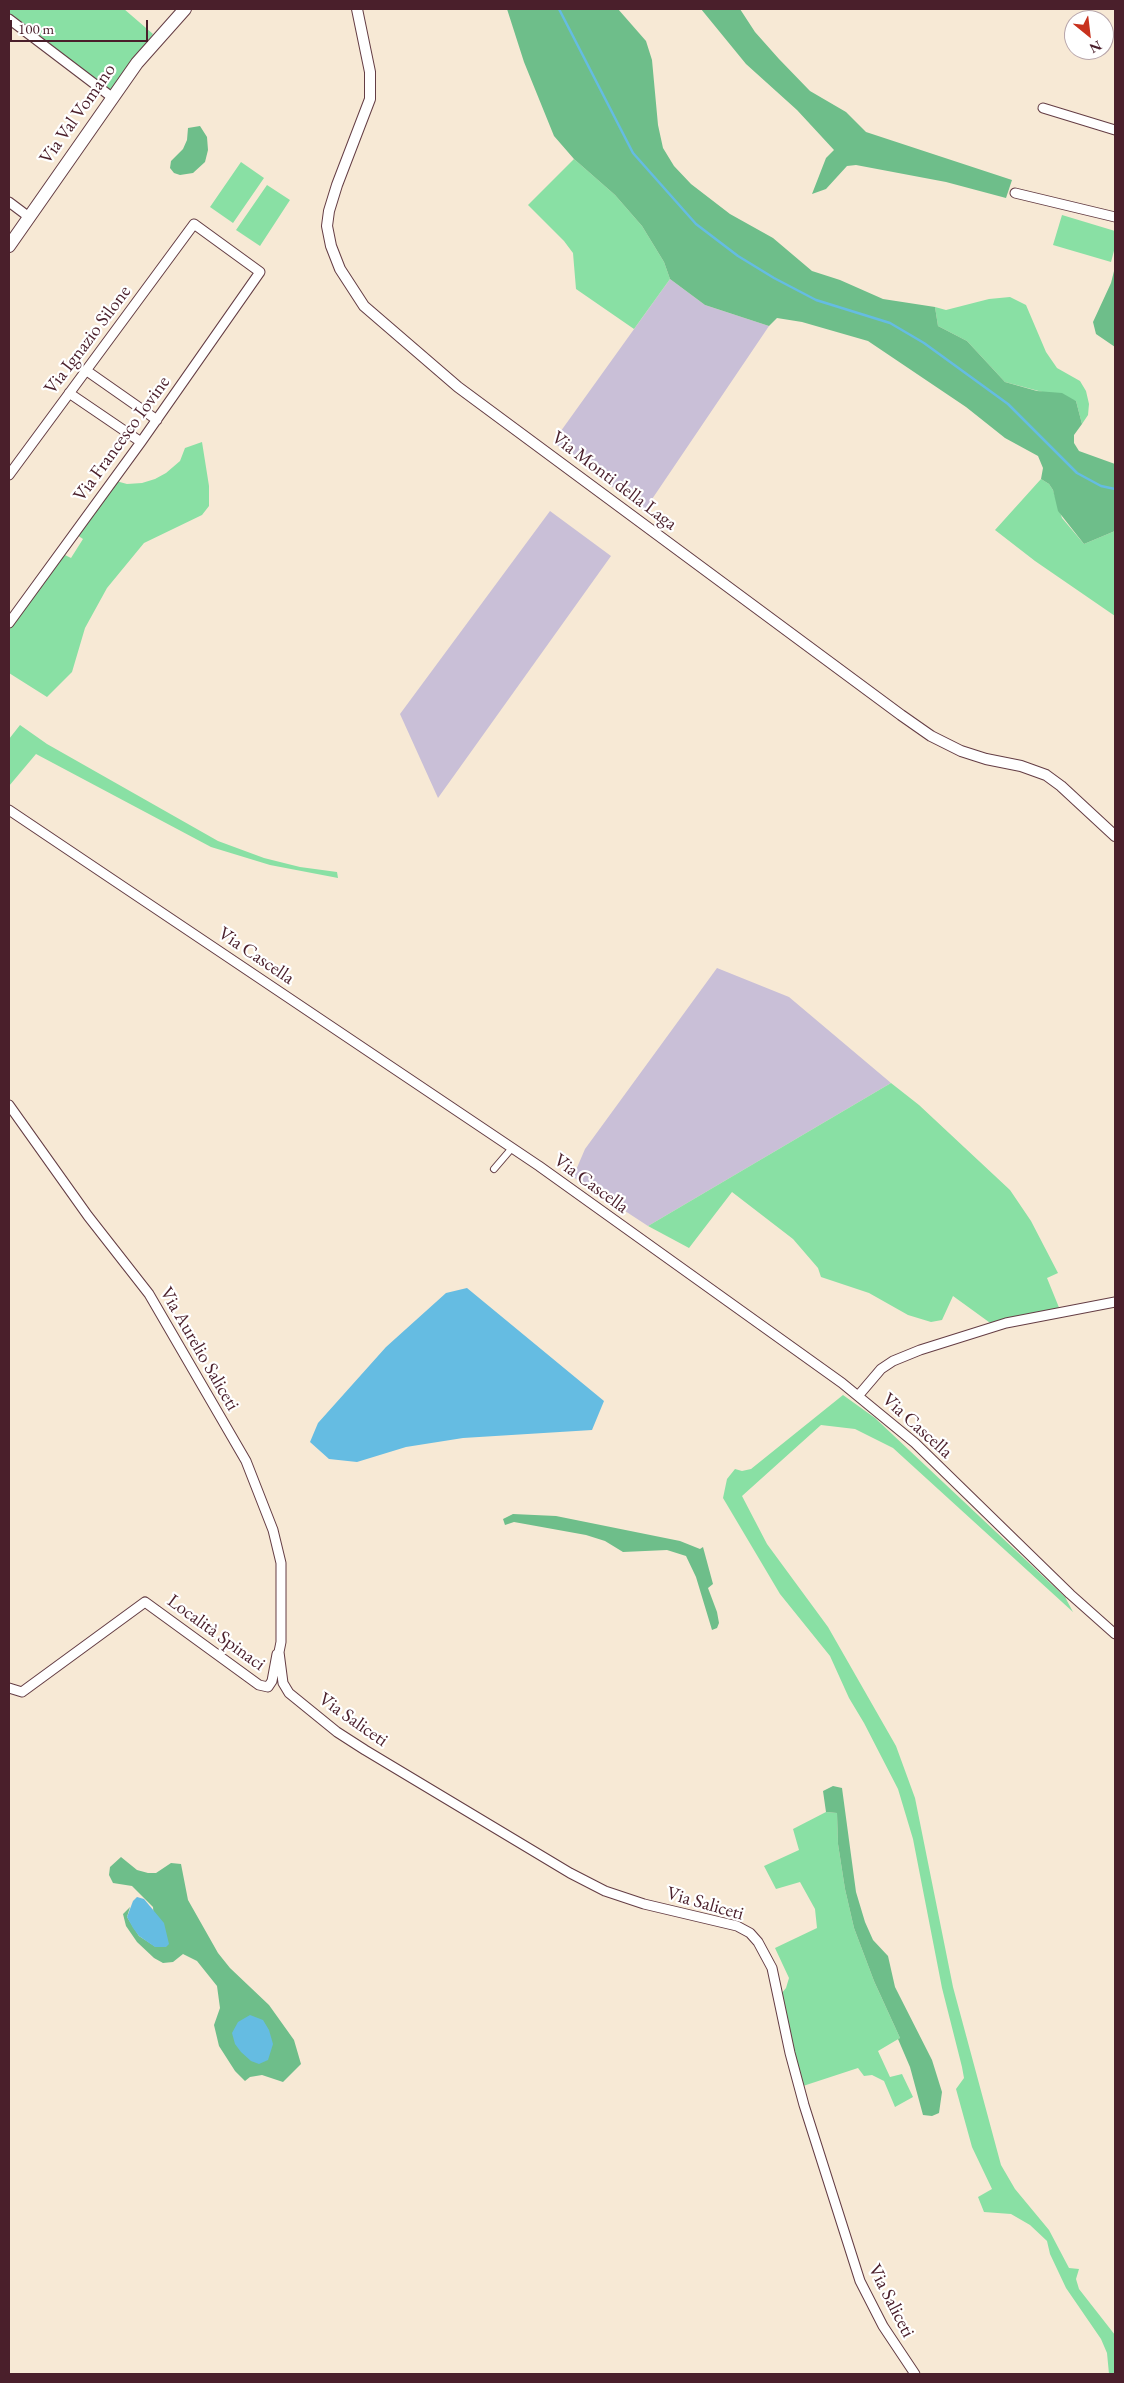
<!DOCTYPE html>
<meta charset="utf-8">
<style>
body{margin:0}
#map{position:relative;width:1124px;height:2383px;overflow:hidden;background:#f7e9d5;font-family:"EB Garamond",serif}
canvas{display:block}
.frame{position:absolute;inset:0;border:10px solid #4a1f2b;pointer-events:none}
.north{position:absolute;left:1064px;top:10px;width:50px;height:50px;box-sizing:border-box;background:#fff;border:1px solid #b7a5aa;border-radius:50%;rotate:151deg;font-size:14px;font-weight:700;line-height:20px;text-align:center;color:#4a1f2b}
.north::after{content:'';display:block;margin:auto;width:18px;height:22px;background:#c8321e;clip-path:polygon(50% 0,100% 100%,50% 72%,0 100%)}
.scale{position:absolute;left:10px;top:20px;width:138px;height:22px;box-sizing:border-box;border:2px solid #4a1f2b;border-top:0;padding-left:6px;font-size:15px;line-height:18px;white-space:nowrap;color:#4a1f2b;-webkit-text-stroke:4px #fff;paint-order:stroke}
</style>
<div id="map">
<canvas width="1124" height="2383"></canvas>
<div class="frame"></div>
<div class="north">N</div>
<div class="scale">100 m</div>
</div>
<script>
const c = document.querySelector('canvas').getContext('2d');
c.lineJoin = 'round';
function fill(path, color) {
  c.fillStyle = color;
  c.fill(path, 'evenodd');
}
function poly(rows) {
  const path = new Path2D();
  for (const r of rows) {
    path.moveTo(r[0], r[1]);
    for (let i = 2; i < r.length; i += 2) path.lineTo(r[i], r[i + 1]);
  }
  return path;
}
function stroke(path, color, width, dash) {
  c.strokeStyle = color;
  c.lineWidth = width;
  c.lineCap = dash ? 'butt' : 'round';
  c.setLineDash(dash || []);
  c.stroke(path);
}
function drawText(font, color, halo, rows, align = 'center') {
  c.font = font + ' "EB Garamond",serif';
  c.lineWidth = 4.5;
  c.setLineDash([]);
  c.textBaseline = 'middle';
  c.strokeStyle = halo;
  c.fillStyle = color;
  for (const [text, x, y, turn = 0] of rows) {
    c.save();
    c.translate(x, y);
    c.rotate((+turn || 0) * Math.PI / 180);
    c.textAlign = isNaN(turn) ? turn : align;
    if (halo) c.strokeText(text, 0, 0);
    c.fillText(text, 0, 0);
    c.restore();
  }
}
const industrial = poly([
 [670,279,705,305,769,326,644,511,553,442],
 [550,511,611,556,438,798,400,714],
 [717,968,789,997,891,1083,648,1226,573,1177,585,1149]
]);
const green = poly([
 [9,9,124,9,153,34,112,92,9,14],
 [574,159,615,195,642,226,664,262,670,279,634,329,576,289,573,253,564,241,528,205],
 [241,162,264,178,233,223,210,207],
 [267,185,290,200,260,246,236,230],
 [1062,215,1115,231,1115,247,1111,262,1053,245],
 [1010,297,1026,305,1046,352,1057,368,1080,381,1086,391,1089,404,1088,415,1082,424,1076,401,1005,382,967,341,938,326,935,307,946,310,989,299],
 [202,442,209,486,209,506,202,515,144,543,107,588,85,628,72,672,47,697,9,673,9,630,63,554,71,558,83,539,77,535,116,481,127,484,142,483,155,479,166,473,180,461,185,448],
 [1041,479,1049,484,1053,490,1062,518,1084,544,1115,531,1115,616,1035,561,995,530],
 [20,725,47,744,218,841,264,858,300,867,337,872,338,878,270,865,211,847,36,754,9,786,9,739],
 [891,1083,919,1105,1010,1190,1031,1221,1058,1273,1047,1278,1060,1310,993,1325,953,1296,942,1320,931,1322,908,1315,869,1293,821,1277,818,1268,793,1239,732,1192,689,1248,648,1226],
 [843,1395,875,1418,1065,1597,1073,1612,893,1448,855,1429,821,1425,742,1496,767,1544,828,1627,896,1746,915,1798,953,1987,1001,2165,1015,2189,1049,2230,1069,2268,1079,2269,1076,2279,1079,2289,1115,2335,1115,2374,1109,2374,1107,2353,1101,2339,1066,2288,1050,2254,1047,2241,1030,2225,1011,2214,984,2212,978,2197,992,2189,972,2147,956,2089,964,2078,962,2067,942,1988,913,1839,898,1789,864,1723,849,1698,830,1656,780,1594,723,1498,727,1479,735,1469,742,1471,751,1469],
 [826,1812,837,1813,838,1844,845,1889,854,1928,874,1981,900,2038,878,2051,890,2077,902,2074,913,2097,895,2107,884,2081,872,2075,864,2076,858,2068,800,2087,781,1994,786,1988,789,1978,775,1948,817,1928,815,1909,800,1882,776,1889,764,1866,799,1850,793,1829]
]);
const forest = poly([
 [507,9,618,9,646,41,652,60,658,125,663,148,674,166,691,184,730,214,773,238,812,271,840,280,883,299,935,307,938,326,967,341,1005,382,1037,391,1062,393,1076,401,1082,424,1074,435,1074,443,1079,451,1115,464,1115,531,1084,544,1058,511,1053,490,1049,484,1041,479,1043,468,1038,456,1005,438,966,407,868,341,802,322,777,318,769,326,705,305,670,279,664,262,642,226,615,195,574,159,554,136,524,62],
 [701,9,740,9,755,32,779,59,810,91,846,112,866,132,1012,180,1006,198,946,182,856,165,847,166,826,189,812,194,826,158,834,150,797,110,746,64],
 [200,126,207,137,208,150,205,162,193,173,180,175,174,173,170,168,171,161,183,149,187,140,188,128],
 [1114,271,1115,272,1115,347,1096,334,1093,322,1111,283],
 [513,1514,556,1516,680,1541,700,1549,703,1547,713,1584,708,1588,717,1612,719,1623,717,1628,712,1630,696,1577,686,1556,667,1550,623,1552,605,1541,586,1535,514,1522,505,1525,503,1519],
 [833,1786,842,1788,856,1892,865,1922,873,1940,888,1956,895,1987,932,2060,942,2092,939,2113,932,2116,923,2115,910,2067,898,2039,900,2038,874,1981,854,1928,845,1889,838,1844,837,1813,826,1812,823,1791],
 [121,1857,137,1870,148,1873,156,1873,171,1863,181,1864,188,1900,218,1953,230,1968,269,2005,294,2040,301,2064,283,2082,262,2075,250,2077,245,2081,235,2071,219,2046,214,2025,220,2008,217,1986,197,1961,183,1954,173,1962,163,1963,154,1958,137,1942,126,1926,123,1914,130,1907,127,1917,139,1936,156,1947,153,1907,132,1886,113,1883,109,1875,110,1867]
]);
const water = poly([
 [467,1288,604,1401,592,1430,463,1438,406,1447,357,1462,329,1459,310,1442,318,1423,386,1347,446,1293],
 [137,1897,144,1899,164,1923,169,1944,166,1947,155,1947,139,1936,133,1928,127,1917,133,1901],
 [250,2015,263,2020,269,2030,273,2044,268,2060,259,2064,251,2061,241,2052,235,2044,232,2033,238,2022]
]);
const stream = poly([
 [559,9,633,153,696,224,738,256,774,278,816,300,890,323,924,343,1008,404,1077,473,1101,486,1115,489]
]);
const pedestrian = poly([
 [494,1169,512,1148]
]);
const minor = poly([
 [9,19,113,98],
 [1043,108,1115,130],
 [1015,193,1115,217],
 [9,202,29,217],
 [87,371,157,420],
 [69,393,141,442],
 [9,475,194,224,260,272,141,442,9,623],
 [9,810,539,1166,842,1383,915,1443,1070,1594,1115,1634],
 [9,1105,88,1216,149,1294,246,1461,273,1530,281,1563,281,1642,279,1652,283,1683,289,1693,337,1732,365,1750,570,1873,605,1891,644,1904,737,1926,750,1933,758,1942,772,1968,790,2053,804,2105,860,2281,883,2326,915,2374],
 [858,1396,881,1369,893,1361,920,1350,1006,1323,1115,1302],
 [9,1688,22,1692,145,1602,259,1685,268,1687,272,1681,277,1654]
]);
const tertiary = poly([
 [357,9,370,72,370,99,337,185,329,211,327,226,331,246,340,269,364,306,458,387,901,715,931,736,961,751,986,759,1021,766,1046,775,1061,786,1115,836]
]);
const primary = poly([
 [9,246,137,63,185,9]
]);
const streetNames = [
 ["Via Val Vomano",78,114,-55],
 ["Via Ignazio Silone",88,340,-53],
 ["Via Francesco Iovine",122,439,-54],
 ["Via Monti della Laga",614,481,37],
 ["Via Cascella",256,956,34],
 ["Via Cascella",591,1184,36],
 ["Via Aurelio Saliceti",199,1349,60],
 ["Via Cascella",917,1426,42],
 ["Località Spinaci",216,1633,36],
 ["Via Saliceti",353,1720,35],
 ["Via Saliceti",705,1904,16],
 ["Via Saliceti",891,2301,63]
];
fill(industrial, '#c9bfd7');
fill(green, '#89e0a4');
fill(forest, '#6ebe8a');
fill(water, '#65bce2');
stroke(stream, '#65bce2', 2.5);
stroke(pedestrian, '#643d44', 8);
stroke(minor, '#643d44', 11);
stroke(tertiary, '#643d44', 12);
stroke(primary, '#643d44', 14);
stroke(pedestrian, '#fff', 6);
stroke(minor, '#fff', 9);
stroke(tertiary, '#fff', 10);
stroke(primary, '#fff', 12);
drawText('19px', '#4a1f2b', '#fff', streetNames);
</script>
